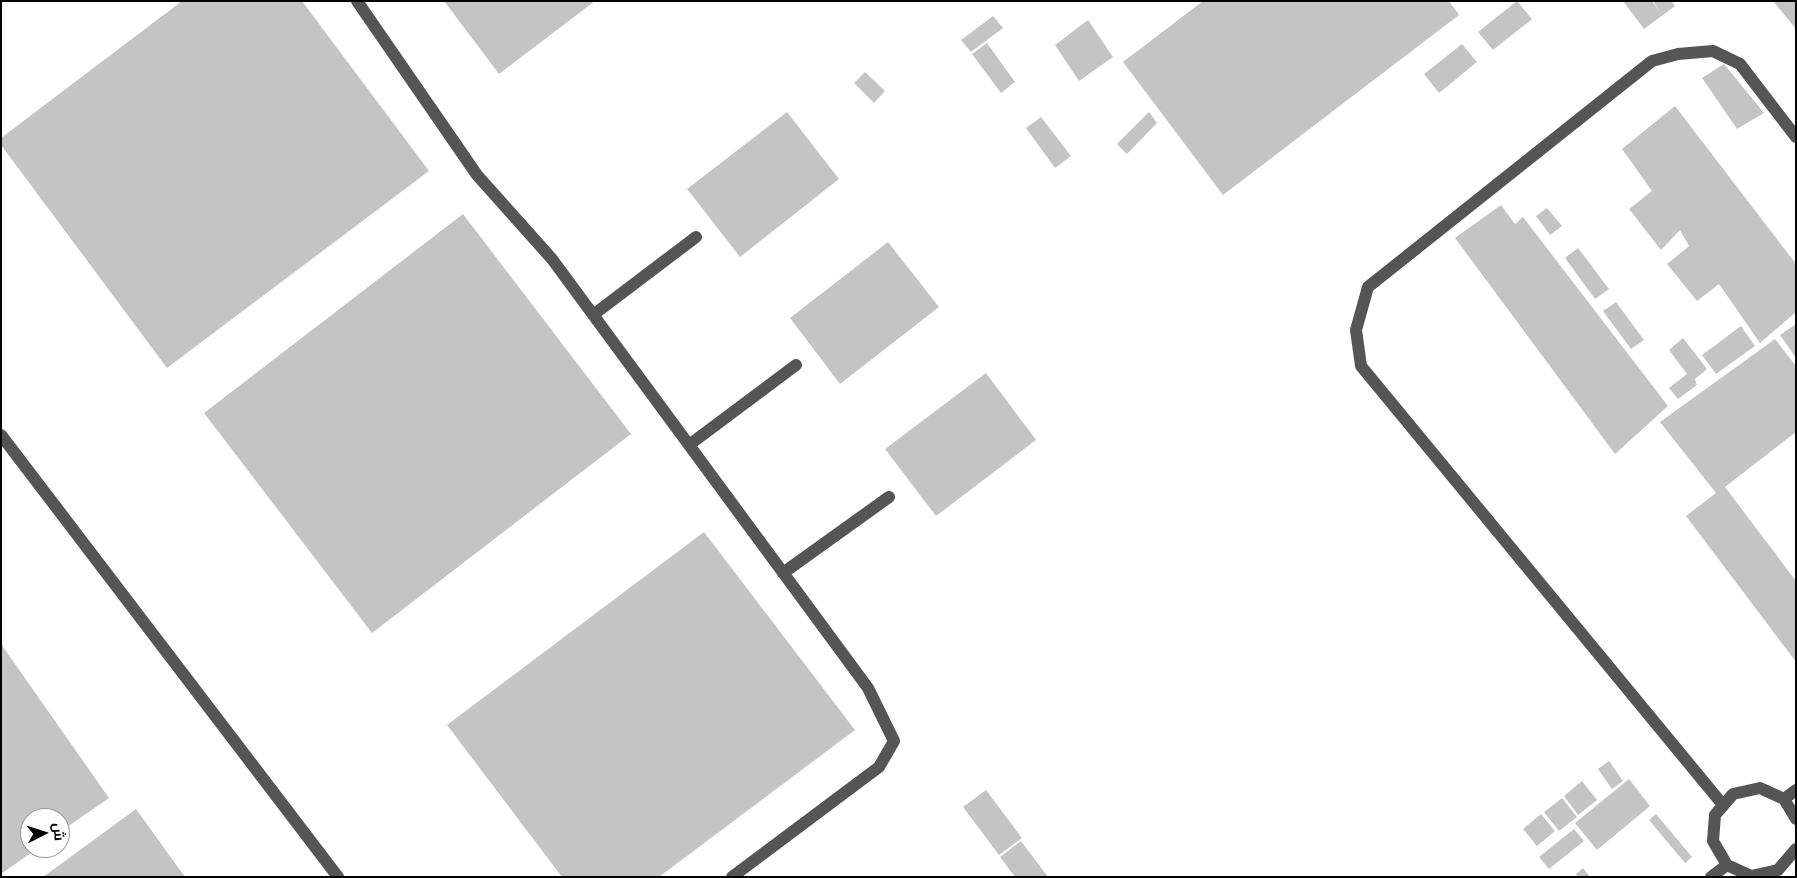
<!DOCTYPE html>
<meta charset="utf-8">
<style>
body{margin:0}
#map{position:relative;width:1797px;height:878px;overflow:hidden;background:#fff;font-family:Jost,Cairo,sans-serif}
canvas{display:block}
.frame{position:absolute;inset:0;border:2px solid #000;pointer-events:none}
.north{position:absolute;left:20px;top:808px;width:50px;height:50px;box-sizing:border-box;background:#fff;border:1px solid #999;border-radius:50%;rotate:85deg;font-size:14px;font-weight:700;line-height:20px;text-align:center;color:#000}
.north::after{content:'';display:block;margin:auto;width:18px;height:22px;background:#000;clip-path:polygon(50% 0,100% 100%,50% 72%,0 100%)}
</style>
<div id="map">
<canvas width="1797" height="878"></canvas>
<div class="frame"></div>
<div class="north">ش</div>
</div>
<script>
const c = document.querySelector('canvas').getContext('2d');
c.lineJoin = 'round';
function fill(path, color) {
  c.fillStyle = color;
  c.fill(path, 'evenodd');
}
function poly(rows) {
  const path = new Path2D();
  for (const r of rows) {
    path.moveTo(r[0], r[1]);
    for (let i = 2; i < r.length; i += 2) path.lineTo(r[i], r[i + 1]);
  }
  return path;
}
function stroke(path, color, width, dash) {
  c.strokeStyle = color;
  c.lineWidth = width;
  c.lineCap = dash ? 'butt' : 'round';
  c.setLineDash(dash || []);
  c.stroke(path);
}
const building = poly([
 [182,1,302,1,429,171,167,368,1,145,1,138],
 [444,1,595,1,499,74],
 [1203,1,1449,1,1459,15,1223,195,1123,62],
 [1517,1,1532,19,1493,50,1478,32],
 [1623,1,1652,1,1660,12,1653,1,1671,1,1675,6,1644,29],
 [1773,1,1796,1,1796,29],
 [993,16,1003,28,971,52,961,40],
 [1088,20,1113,57,1079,81,1055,45],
 [987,43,1015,82,1001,93,972,54],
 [1462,44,1477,62,1439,93,1424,74],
 [1724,64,1764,113,1737,129,1702,78],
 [865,72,885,91,874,103,854,83],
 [1675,106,1796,264,1796,312,1760,343,1719,284,1697,301,1667,264,1689,246,1680,230,1661,250,1629,209,1652,191,1622,149],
 [787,112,839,179,740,257,687,189],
 [1149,112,1157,123,1127,154,1117,144],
 [1041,117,1071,156,1055,168,1026,128],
 [1501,205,1515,224,1523,217,1668,406,1615,454,1455,238],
 [1547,208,1562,226,1550,235,1536,216],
 [463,214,631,434,372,633,204,413],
 [888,242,939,307,840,384,790,318],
 [1578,248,1609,289,1595,299,1565,258],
 [1616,302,1644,340,1631,349,1603,311],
 [1796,324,1796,358,1780,335],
 [1741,326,1755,346,1716,374,1702,355],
 [1683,338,1707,369,1695,379,1697,385,1678,399,1669,388,1687,374,1669,350],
 [1775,339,1796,366,1796,432,1725,487,1796,581,1796,662,1686,516,1716,493,1660,422],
 [986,373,1036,440,936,516,885,449],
 [704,532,855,730,659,877,562,877,447,725],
 [1,644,109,798,60,832,60,818,30,818,30,848,38,848,1,874],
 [1609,761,1623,781,1612,789,1598,769],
 [1629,779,1650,806,1597,850,1575,823],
 [1582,781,1597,800,1578,815,1564,796],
 [986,790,1022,838,999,855,963,807],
 [1562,798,1577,817,1559,831,1544,812],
 [136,809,185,877,43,877],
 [1541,814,1555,831,1537,846,1523,829],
 [1656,814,1692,857,1685,863,1649,820],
 [1574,829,1584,841,1549,869,1539,857],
 [1021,841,1048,877,1015,877,1000,857],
 [1583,868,1590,877,1578,877,1576,874]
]);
const minor = poly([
 [357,1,477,175,552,259,868,688,894,741,879,767,732,877],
 [593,315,696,237],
 [1,435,338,877],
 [689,445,796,365],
 [783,573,889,497],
 [1784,799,1796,790],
 [1723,805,1361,366,1356,330,1368,287,1652,61,1678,54,1713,51,1740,64,1796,137],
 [1796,819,1784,799,1760,788,1733,794,1715,815,1713,841,1727,865,1751,876,1778,870,1796,849],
 [1711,877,1727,865]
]);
fill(building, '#c4c4c4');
stroke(minor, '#555', 12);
</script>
